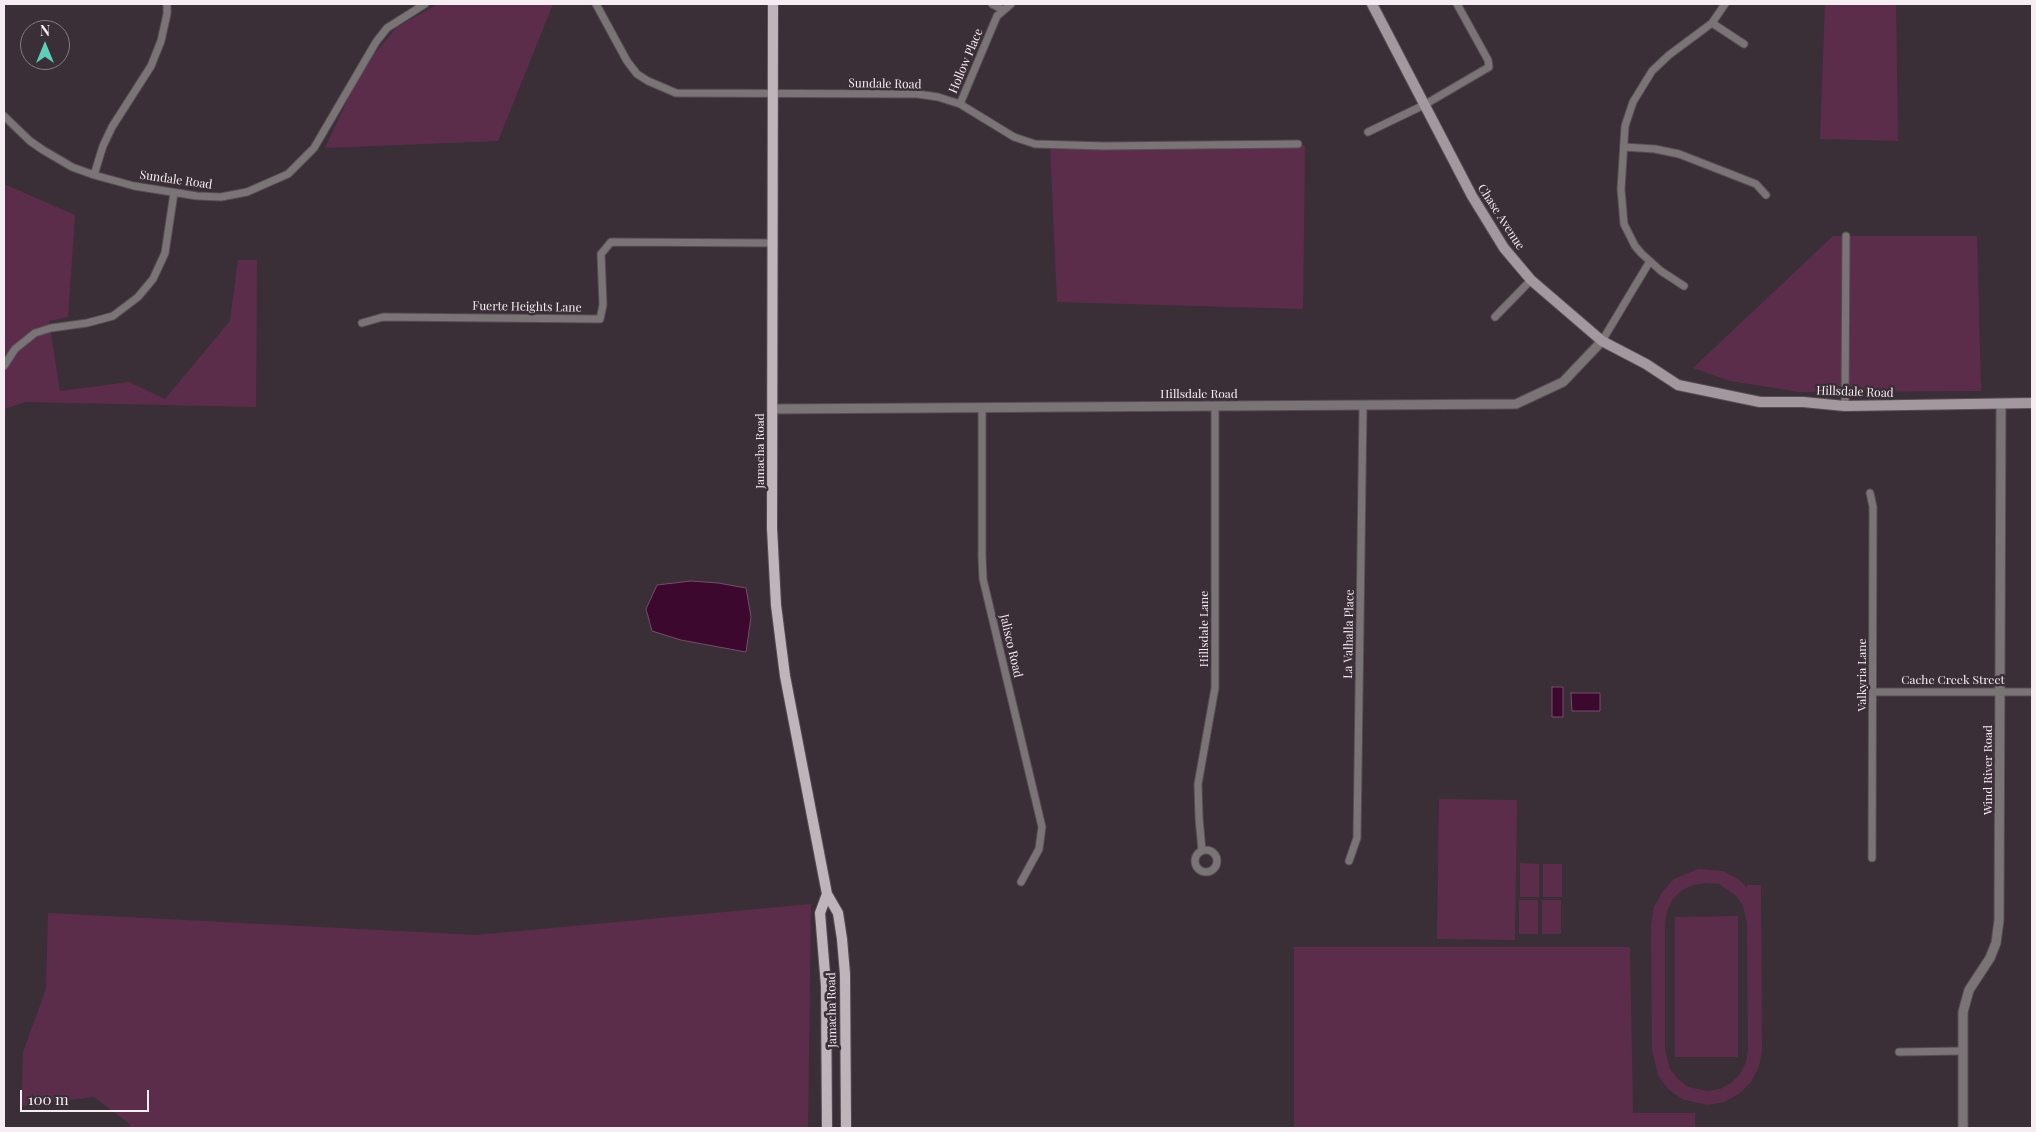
<!DOCTYPE html>
<style>
body{margin:0}
#map{position:relative;width:2036px;height:1132px;overflow:hidden;background:#3a2f36;font-family:"Playfair Display",serif}
canvas{display:block}
.frame{position:absolute;inset:0;border:5px solid #f5edf1;pointer-events:none}
.north{position:absolute;left:20px;top:20px;width:50px;height:50px;box-sizing:border-box;background:#3a2f36;border:1px solid #857b81;border-radius:50%;rotate:0deg;font-size:14px;font-weight:700;line-height:20px;text-align:center;color:#f5edf1}
.north::after{content:'';display:block;margin:auto;width:18px;height:22px;background:#5eceb8;clip-path:polygon(50% 0,100% 100%,50% 72%,0 100%)}
.scale{position:absolute;left:20px;top:1090px;width:129px;height:22px;box-sizing:border-box;border:2px solid #f5edf1;border-top:0;padding-left:6px;font-size:15px;line-height:18px;white-space:nowrap;color:#f5edf1;-webkit-text-stroke:4px #3a2f36;paint-order:stroke}
</style>
<div id="map">
<canvas width="2036" height="1132"></canvas>
<div class="frame"></div>
<div class="north">N</div>
<div class="scale">100 m</div>
</div>
<script>
const c = document.querySelector('canvas').getContext('2d');
c.lineJoin = 'round';
function fill(path, color) {
  c.fillStyle = color;
  c.fill(path, 'evenodd');
}
function poly(rows) {
  const path = new Path2D();
  for (const r of rows) {
    if (r.length === 3) {
      path.moveTo(r[0] + r[2], r[1]);
      path.arc(r[0], r[1], r[2], 0, 2 * Math.PI);
      continue;
    }
    path.moveTo(r[0], r[1]);
    for (let i = 2; i < r.length; i += 2) path.lineTo(r[i], r[i + 1]);
  }
  return path;
}
function stroke(path, color, width, dash) {
  c.strokeStyle = color;
  c.lineWidth = width;
  c.lineCap = dash ? 'butt' : 'round';
  c.setLineDash(dash || []);
  c.stroke(path);
}
function drawText(font, color, halo, rows, align = 'center') {
  c.font = font + ' "Playfair Display",serif';
  c.lineWidth = 5;
  c.setLineDash([]);
  c.textBaseline = 'middle';
  c.strokeStyle = halo;
  c.fillStyle = color;
  for (const [text, x, y, turn = 0] of rows) {
    c.save();
    c.translate(x, y);
    c.rotate((+turn || 0) * Math.PI / 180);
    c.textAlign = isNaN(turn) ? turn : align;
    if (halo) c.strokeText(text, 0, 0);
    c.fillText(text, 0, 0);
    c.restore();
  }
}
const green = poly([
 [438,4,553,4,498,141,325,148,363,67,397,27],
 [1825,4,1896,4,1898,141,1820,139],
 [1050,145,1305,145,1303,309,1057,302],
 [4,184,75,215,68,317,49,321,60,391,129,382,165,399,230,321,238,260,257,260,256,407,26,402,4,409],
 [1833,236,1977,236,1981,391,1799,392,1730,381,1693,368],
 [1439,799,1517,800,1515,940,1437,939],
 [1520,863,1539,864,1539,897,1520,897],
 [1543,864,1562,864,1562,897,1543,897],
 [1698,869,1723,871,1738,879,1747,887,1747,885,1761,885,1762,1050,1759,1067,1751,1082,1739,1094,1724,1102,1707,1105,1682,1099,1668,1089,1658,1075,1652,1050,1651,924,1654,907,1662,892,1674,879],
 [1706,883,1719,884,1735,895,1743,905,1747,923,1748,1050,1746,1062,1740,1074,1731,1083,1720,1089,1707,1091,1688,1087,1678,1079,1670,1069,1665,1050,1665,924,1667,911,1673,899,1682,890,1693,885],
 [1519,900,1538,900,1538,934,1519,934],
 [1542,900,1561,900,1561,934,1542,934],
 [811,904,808,1128,129,1128,130,1124,94,1097,21,1106,23,1052,46,989,48,913,476,935],
 [1738,916,1738,1057,1675,1057,1675,917],
 [1294,947,1630,947,1633,1113,1695,1113,1695,1128,1294,1128]
]);
const water = poly([
 [691,581,718,583,746,588,751,617,746,652,681,640,652,631,646,609,657,585,691,581],
 [1552,687,1563,687,1563,717,1552,717,1552,687],
 [1571,693,1600,693,1600,711,1572,711,1571,693]
]);
const minor = poly([
 [596,4,627,61,637,74,648,81,676,93,917,94,938,97,960,104,1014,137,1035,144,1104,146,1298,144],
 [992,4,1003,10],
 [1712,23,1744,44],
 [960,104,997,16,1011,4],
 [4,116,30,141,43,150,72,167,94,175,134,186,197,196,221,197,247,192,288,174,314,148,376,42,387,28,425,4],
 [1368,132,1424,105,1489,67,1488,60,1457,4],
 [1624,147,1655,149,1679,154,1756,184,1766,195],
 [94,175,103,146,112,127,151,66,161,41,167,14,167,4],
 [1684,286,1661,271,1642,254,1635,246,1624,224,1621,189,1625,126,1633,102,1652,71,1669,55,1712,23,1725,4],
 [1495,317,1531,280],
 [362,323,383,317,600,319,603,305,601,254,611,242,773,243],
 [1602,341,1650,261],
 [4,366,15,349,35,333,51,328,87,323,113,316,138,297,153,279,165,253,174,193],
 [1845,406,1846,236],
 [982,408,982,556,983,579,1042,827,1039,849,1021,882],
 [1870,493,1873,507,1872,858],
 [1874,692,2032,692],
 [1206,861,11],
 [1202,851,1199,818,1198,784,1215,688,1215,407],
 [1349,861,1357,838,1363,406],
 [1899,1052,1963,1051]
]);
const tertiary = poly([
 [773,409,1516,404,1563,382,1602,341],
 [1963,1128,1963,1012,1969,990,1990,958,1996,943,1999,920,2001,404]
]);
const secondary = poly([
 [1372,4,1472,196,1504,248,1531,280,1602,341,1646,364,1678,385,1760,402,1803,402,1845,406,2032,403]
]);
const primary = poly([
 [773,4,772,528,776,605,785,676,827,894,838,913,842,939,845,974,846,1128],
 [827,894,820,913,826,986,827,1128]
]);
const streetNames = [
 ["Hollow Place",966,61,-67],
 ["Sundale Road",885,84,1],
 ["Sundale Road",176,180,8],
 ["Chase Avenue",1501,217,57],
 ["Fuerte Heights Lane",527,307,1],
 ["Hillsdale Road",1855,392,2],
 ["Hillsdale Road",1199,394],
 ["Jamacha Road",760,451,-90],
 ["Hillsdale Lane",1204,629,-90],
 ["La Valhalla Place",1349,634,-89],
 ["Jalisco Road",1011,646,77],
 ["Valkyria Lane",1862,675,-90],
 ["Cache Creek Street",1953,680],
 ["Wind River Road",1988,770,-90],
 ["Jamacha Road",832,1010,-91]
];
fill(green, '#5c2d4b');
fill(water, '#3d082e');
stroke(water, '#744d68', 1);
stroke(minor, '#584d54', 9);
stroke(tertiary, '#584d54', 11);
stroke(secondary, '#584d54', 12);
stroke(primary, '#584d54', 12);
stroke(minor, '#7a7477', 7);
stroke(tertiary, '#7a7477', 9);
stroke(secondary, '#a2989d', 10);
stroke(primary, '#c0b4bb', 10);
drawText('12px', '#f5edf1', '#3a2f36', streetNames);
</script>
